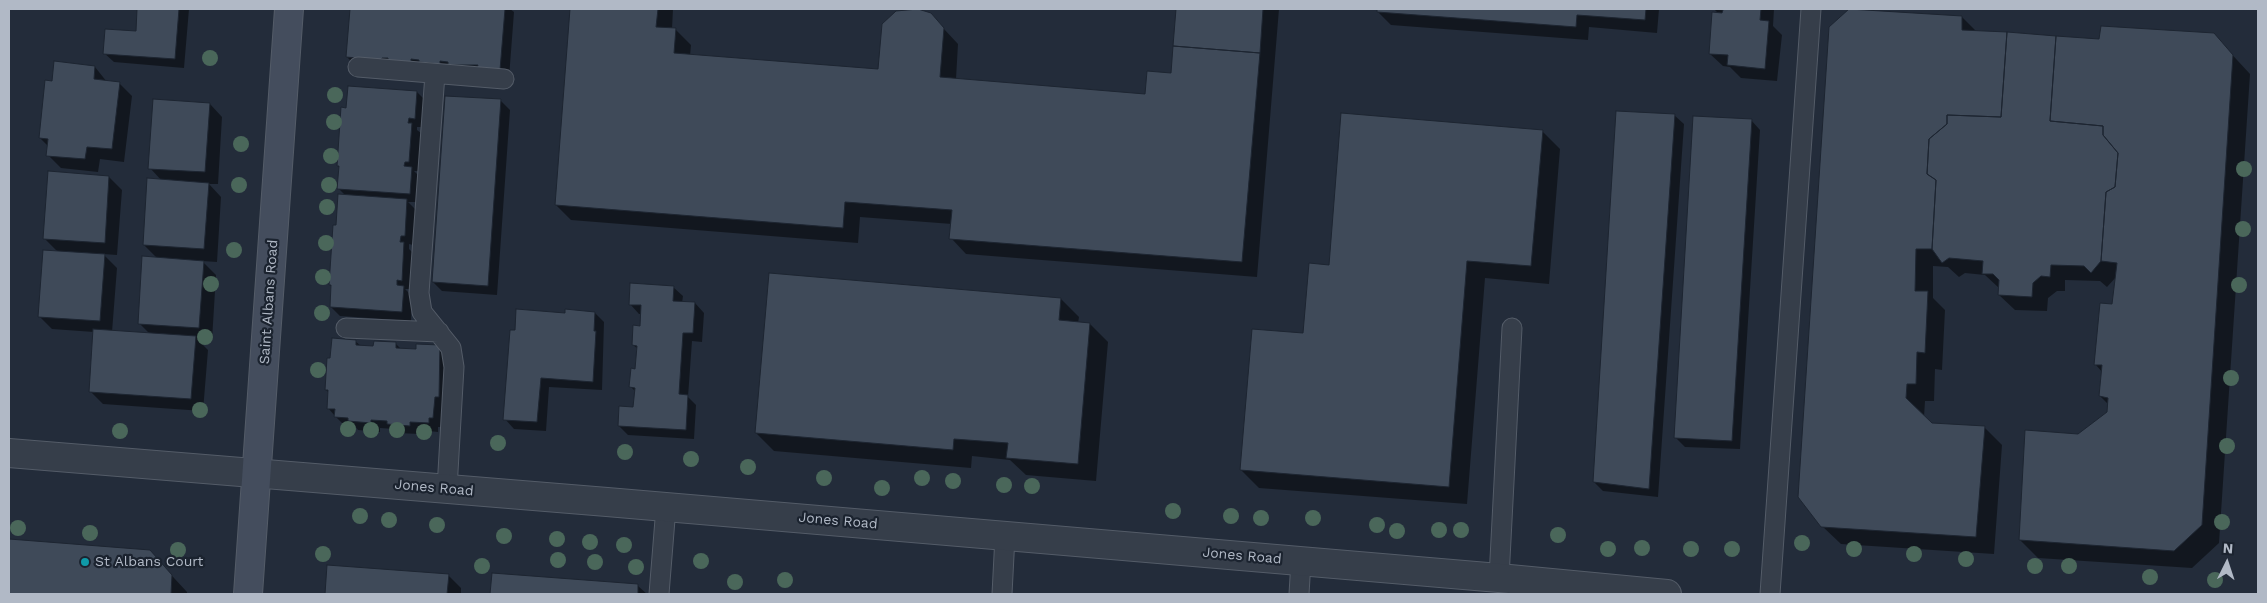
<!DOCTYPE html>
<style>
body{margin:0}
#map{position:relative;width:2267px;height:603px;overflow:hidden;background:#232c3a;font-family:"Work Sans",sans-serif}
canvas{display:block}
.frame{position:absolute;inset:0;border:10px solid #b1b9c6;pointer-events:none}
.north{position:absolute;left:2202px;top:538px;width:50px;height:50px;-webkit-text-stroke:4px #1b232f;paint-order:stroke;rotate:4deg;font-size:14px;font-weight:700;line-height:20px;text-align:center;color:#b1b9c6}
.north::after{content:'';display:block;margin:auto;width:18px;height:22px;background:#b1b9c6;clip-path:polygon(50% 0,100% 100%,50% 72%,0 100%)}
</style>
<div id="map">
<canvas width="2267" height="603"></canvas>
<div class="frame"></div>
<div class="north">N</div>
</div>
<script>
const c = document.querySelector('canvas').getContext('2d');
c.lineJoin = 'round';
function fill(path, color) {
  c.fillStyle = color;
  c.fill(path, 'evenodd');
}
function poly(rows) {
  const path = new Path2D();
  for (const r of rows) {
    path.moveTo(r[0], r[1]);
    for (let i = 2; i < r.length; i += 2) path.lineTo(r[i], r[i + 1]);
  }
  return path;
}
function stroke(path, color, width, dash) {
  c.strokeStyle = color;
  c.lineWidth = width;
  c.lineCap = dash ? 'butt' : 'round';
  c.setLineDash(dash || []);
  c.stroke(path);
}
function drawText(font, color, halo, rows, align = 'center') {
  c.font = font + ' "Work Sans",sans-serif';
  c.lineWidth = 4.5;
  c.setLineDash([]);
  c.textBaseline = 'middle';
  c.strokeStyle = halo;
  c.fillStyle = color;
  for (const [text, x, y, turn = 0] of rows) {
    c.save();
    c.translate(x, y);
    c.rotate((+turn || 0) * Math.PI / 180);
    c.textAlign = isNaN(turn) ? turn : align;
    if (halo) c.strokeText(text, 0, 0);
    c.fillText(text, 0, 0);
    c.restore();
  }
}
const shadow = poly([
 [139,9,189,9,184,68,114,62,104,53,137,33],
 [351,9,510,9,514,12,509,78,356,66,347,57],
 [571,9,673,9,672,29,676,30,691,45,690,56,879,71,897,12,914,9,930,14,958,44,956,79,1146,95,1173,74,1177,9,1279,9,1257,277,966,254,951,238,952,224,860,217,858,243,571,220,556,205],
 [1378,9,1659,9,1657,33,1589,27,1588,40,1391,25,1378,12],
 [1714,9,1774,9,1773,26,1782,35,1777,81,1741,78,1730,67,1723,66,1710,54,1719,14],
 [1962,17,1977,32,2100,41,2213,34,2250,74,2219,543,2192,568,2038,558,2020,540,2079,435,2108,413,2109,405,2100,396,2102,372,2096,365,2114,306,2117,276,2107,287,2100,281,2065,280,2065,291,2057,291,2048,298,2047,311,2015,310,1999,295,1999,288,1985,275,1965,273,1959,277,1948,267,1933,266,1933,298,1945,310,1942,370,1935,369,1934,401,1925,401,1924,417,1931,424,1984,427,2002,445,1994,554,1841,544,1822,526],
 [95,67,107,82,119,83,132,96,124,162,100,159,98,172,61,168,48,155,49,147,40,138,53,82],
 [417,92,426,101,424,127,417,127,417,130,421,133,418,171,414,171,420,177,419,202,408,202,416,210,413,245,409,244,409,249,413,253,410,289,405,289,412,296,411,321,340,316,331,307,332,287,330,285,337,226,346,196,338,188,340,168,338,166,347,109],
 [501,101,510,110,497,295,442,291,433,282],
 [210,104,222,117,218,184,209,184,221,197,217,262,202,261,216,275,212,340,197,339,208,350,203,411,103,404,90,391,94,332,52,329,39,316,58,252,44,238,109,177,122,190,117,255,103,254,117,268,112,332,150,334,139,323,158,259,144,245,162,181,150,168],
 [1674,115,1684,124,1658,497,1603,491,1594,482],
 [1751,120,1760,130,1740,449,1685,447,1675,437],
 [1542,131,1560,149,1549,284,1485,278,1467,504,1259,488,1241,470,1304,334],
 [673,287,683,296,682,303,695,303,704,313,702,342,692,341,688,397,696,405,694,439,628,435,619,426,634,408,636,392,631,387,636,370,638,349,633,345,641,327,642,314,639,314,630,304],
 [1061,299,1079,317,1078,323,1090,324,1108,342,1096,481,1026,475,1010,460,972,456,971,468,774,451,756,433],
 [595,313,604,322,602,390,549,387,546,431,514,429,505,419,516,331,566,314],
 [355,341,361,346,374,347,396,344,402,350,417,351,439,347,449,356,442,427,438,427,438,432,419,430,419,434,398,433,394,429,380,428,380,432,358,430,355,426,345,426,335,416,328,408,329,393,326,390,332,359],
 [9,541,149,551,187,592,187,594,9,594],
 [328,567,448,575,461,588,461,594,326,594],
 [493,574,638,586,647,594,491,594]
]);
const building = poly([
 [137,9,179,9,175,59,103,54,105,29,136,31,137,9],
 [350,9,505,9,500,70,477,68,478,65,448,65,448,62,440,61,440,64,419,62,419,60,411,59,411,62,388,61,388,58,382,58,381,60,346,57,350,9],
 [570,9,658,9,656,27,676,28,674,53,878,69,882,24,896,11,918,9,931,13,944,28,940,77,1145,94,1147,71,1171,73,1173,46,1260,53,1242,262,949,239,952,210,845,202,843,228,555,205,570,9],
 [1176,9,1263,9,1260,53,1173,46,1176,9],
 [1377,9,1646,9,1645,20,1577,15,1576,27,1377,12,1377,9],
 [1712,9,1761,9,1760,20,1769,21,1765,69,1727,65,1728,55,1709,54,1712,12,1722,13,1723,10,1712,9],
 [1849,9,1962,16,1962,30,2007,32,2001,117,1947,115,1947,124,1929,139,1927,174,1936,180,1932,249,1916,249,1915,291,1928,291,1925,353,1917,352,1916,384,1907,384,1906,398,1932,423,1985,426,1976,537,1821,527,1798,497,1829,27,1849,9],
 [2101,26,2214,33,2233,55,2202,525,2174,551,2019,540,2025,430,2078,434,2107,412,2108,398,2099,396,2102,365,2094,365,2100,303,2112,304,2117,263,2101,261,2106,192,2115,187,2118,153,2103,135,2103,126,2050,121,2056,36,2099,39,2101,26],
 [2007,32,2056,36,2050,121,2103,126,2103,135,2118,153,2115,187,2106,192,2101,261,2091,273,2084,266,2051,265,2050,277,2041,276,2033,283,2032,297,1998,295,1999,280,1993,274,1982,274,1983,261,1949,258,1942,263,1932,249,1936,180,1927,174,1929,139,1947,124,1947,115,2001,117,2007,32],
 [54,61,95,66,94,79,120,82,112,149,87,147,85,159,46,156,48,139,39,138,45,80,52,81,54,61],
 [348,86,417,91,415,119,409,118,408,123,412,123,409,162,405,162,404,166,412,167,410,194,337,189,339,166,337,166,341,107,346,108,348,86],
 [445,96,501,99,488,286,432,282,445,96],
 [153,99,210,103,205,172,148,169,153,99],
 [1616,111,1675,114,1649,489,1593,482,1616,111],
 [1341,113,1543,130,1531,266,1467,261,1449,487,1240,470,1252,329,1303,333,1309,263,1329,265,1341,113],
 [1693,116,1752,119,1732,441,1674,438,1693,116],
 [48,171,109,176,105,243,43,239,48,171],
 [147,178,209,183,204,249,143,245,147,178],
 [338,194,407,199,405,236,401,236,400,242,404,242,402,281,397,280,397,285,404,286,402,312,330,307,331,285,329,285,333,225,336,225,338,194],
 [43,250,105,254,100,321,38,317,43,250],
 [142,256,204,261,199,328,138,324,142,256],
 [769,273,1061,298,1059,320,1090,323,1078,464,1006,458,1008,443,954,439,953,450,755,433,769,273],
 [630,283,674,286,673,301,695,302,693,333,683,333,679,394,688,395,686,430,618,426,619,406,633,407,635,388,629,387,631,368,635,369,637,346,632,345,633,325,640,326,641,305,629,305,630,283],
 [516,309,565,313,565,309,595,312,594,331,596,331,593,382,541,378,537,422,503,420,510,330,515,330,516,309],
 [93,329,196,336,191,399,89,392,93,329],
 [332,338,356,340,356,345,373,346,374,341,396,342,396,348,416,349,416,344,440,345,439,397,435,397,433,418,429,418,429,423,410,422,410,426,387,424,387,421,371,420,371,423,348,421,348,418,334,417,335,409,327,409,328,390,325,390,327,358,330,358,332,338],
 [9,539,150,550,172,575,171,594,9,594,9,539],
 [327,565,449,574,447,594,325,594,327,565],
 [492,573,638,584,638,594,490,594,492,573]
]);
const lane = poly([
 [358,67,504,79],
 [435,74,419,293,422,312,451,348,454,367,447,489],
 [346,328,439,332],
 [1499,578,1512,328],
 [659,594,666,507],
 [1002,594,1005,536],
 [1299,594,1301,561],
 [1770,594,1811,9]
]);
const street = poly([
 [9,453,607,502,1499,578,1667,594]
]);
const secondary = poly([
 [248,594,289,9]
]);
const trees = [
 [210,58],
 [335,95],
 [334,122],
 [241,144],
 [331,156],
 [2244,169],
 [239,185],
 [329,185],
 [327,207],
 [2243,229],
 [326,243],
 [234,250],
 [323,277],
 [211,284],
 [2239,285],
 [322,313],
 [205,337],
 [318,370],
 [2231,378],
 [200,410],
 [348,429],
 [371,430],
 [397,430],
 [120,431],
 [424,432],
 [498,443],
 [2227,446],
 [625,452],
 [691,459],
 [748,467],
 [824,478],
 [922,478],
 [953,481],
 [1004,485],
 [1032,486],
 [882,488],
 [1173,511],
 [360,516],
 [1231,516],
 [1261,518],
 [1313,518],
 [389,520],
 [2222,522],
 [437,525],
 [1377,525],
 [18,528],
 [1439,530],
 [1461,530],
 [1397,531],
 [90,533],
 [1558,535],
 [504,536],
 [557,539],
 [590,542],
 [1802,543],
 [624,545],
 [1642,548],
 [1608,549],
 [1691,549],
 [1732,549],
 [1854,549],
 [178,550],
 [323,554],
 [1914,554],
 [1966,559],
 [558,560],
 [701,561],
 [595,562],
 [482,566],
 [2035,566],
 [2069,566],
 [636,567],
 [2150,577],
 [785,580],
 [2215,580],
 [735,582]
];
const markers = [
 [85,562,5,"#0f9aa8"]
];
const streetNames = [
 ["Saint Albans Road",269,302,-86],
 ["Jones Road",434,488,5],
 ["Jones Road",838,521,5],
 ["Jones Road",1242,556,5]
];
const poiNames = [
 ["St Albans Court",95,562]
];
fill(shadow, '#0007');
fill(building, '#3f4a59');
stroke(building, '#1d2531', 1);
stroke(lane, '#545c68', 21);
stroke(street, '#545c68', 30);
stroke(secondary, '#545c68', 30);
stroke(lane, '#363e4a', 19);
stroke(street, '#363e4a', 28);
stroke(secondary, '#444d5d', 28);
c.fillStyle = '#4a675a';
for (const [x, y] of trees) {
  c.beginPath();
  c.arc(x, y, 8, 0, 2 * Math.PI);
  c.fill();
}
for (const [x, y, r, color] of markers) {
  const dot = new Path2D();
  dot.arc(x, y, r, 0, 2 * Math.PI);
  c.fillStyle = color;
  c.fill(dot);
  stroke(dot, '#1b232f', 2);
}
drawText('14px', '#b1b9c6', '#1b232f', streetNames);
drawText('14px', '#b1b9c6', '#1b232f', poiNames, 'left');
</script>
